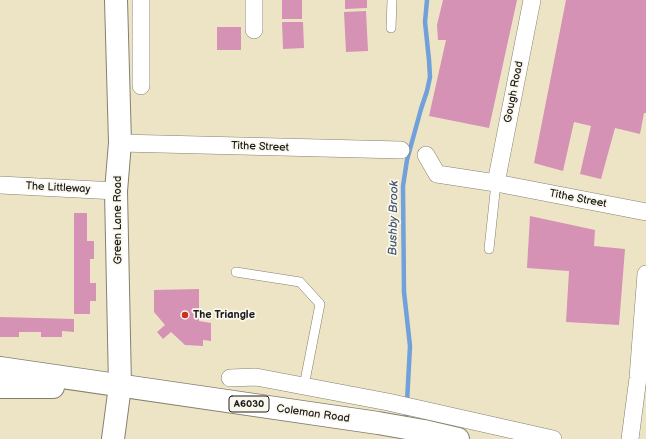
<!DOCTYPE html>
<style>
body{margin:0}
canvas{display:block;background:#ece4c5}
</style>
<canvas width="646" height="439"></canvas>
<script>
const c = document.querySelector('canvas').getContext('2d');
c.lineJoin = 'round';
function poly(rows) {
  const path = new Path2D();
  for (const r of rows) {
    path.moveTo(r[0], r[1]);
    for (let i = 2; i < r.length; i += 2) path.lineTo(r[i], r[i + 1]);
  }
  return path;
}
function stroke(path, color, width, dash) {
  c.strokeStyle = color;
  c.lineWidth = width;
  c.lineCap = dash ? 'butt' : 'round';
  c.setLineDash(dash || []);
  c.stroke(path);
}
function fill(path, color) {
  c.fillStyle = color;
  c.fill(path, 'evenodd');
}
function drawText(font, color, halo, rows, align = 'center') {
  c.font = font + ' "Balsamiq Sans",sans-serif';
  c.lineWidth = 3.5;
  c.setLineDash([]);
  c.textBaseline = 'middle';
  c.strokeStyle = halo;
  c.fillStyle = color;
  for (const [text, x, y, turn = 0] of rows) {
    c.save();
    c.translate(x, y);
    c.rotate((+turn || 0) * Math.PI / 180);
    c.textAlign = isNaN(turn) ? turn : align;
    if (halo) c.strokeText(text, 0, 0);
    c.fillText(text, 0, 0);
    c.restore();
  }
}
const stream = poly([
 [406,421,410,346,404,292,403,186,407,160,421,109,427,91,430,77,429,60,425,22,427,0]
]);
const building = poly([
 [282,0,302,0,302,19,282,19],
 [345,0,367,0,367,8,345,9],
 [443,0,517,0,489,128,429,116,446,40,438,40,437,25],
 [566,0,646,0,646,113,644,113,640,134,615,128,601,179,580,174,591,126,574,122,563,171,534,163],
 [366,11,368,51,346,52,344,12],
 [282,22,303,22,304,48,283,49],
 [217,27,241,27,241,50,217,50],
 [74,213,87,213,87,241,94,241,94,259,90,259,90,283,96,283,96,301,90,301,90,314,74,314],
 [530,216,595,230,594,246,625,249,619,325,566,322,569,271,527,268],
 [199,289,199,321,211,323,211,341,203,340,203,346,185,345,171,332,163,339,157,332,165,325,154,312,154,290],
 [0,317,74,319,74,332,62,331,62,337,41,337,41,332,19,332,19,337,0,337]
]);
const lane = poly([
 [391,28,392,0],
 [489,249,496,183],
 [236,272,300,282,320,304,304,386]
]);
const street = poly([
 [141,0,141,86],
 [254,0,254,30],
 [120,143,401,150],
 [426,155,437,174,496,183,646,212],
 [496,183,532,0],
 [0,185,116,191],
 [230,378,256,377,388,402,553,439],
 [630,439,638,378,646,274]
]);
const secondary = poly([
 [113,439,120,386,116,191,120,143,116,0]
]);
const highway = poly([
 [0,368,378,423,424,431,458,439],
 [0,387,53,387]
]);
const markers = [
 [185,315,4,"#c8321e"]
];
const shields = [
 [249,404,40]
];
const shieldNames = [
 ["A6030",249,404]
];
const streetNames = [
 ["Gough Road",514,92,-79],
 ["Tithe Street",260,147,2],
 ["The Littleway",58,188,3],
 ["Tithe Street",578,199,11],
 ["Green Lane Road",118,220,-90],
 ["Coleman Road",313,414,8]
];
const poiNames = [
 ["The Triangle",193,315]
];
const waterNames = [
 ["Bushby Brook",394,218,-89]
];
stroke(stream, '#71a0da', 4.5);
fill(building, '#d592b5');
stroke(lane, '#848070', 10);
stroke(street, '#848070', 18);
stroke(secondary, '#848070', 24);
stroke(highway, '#848070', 24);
stroke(lane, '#fff', 9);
stroke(street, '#fff', 17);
stroke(secondary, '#fff', 22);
stroke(highway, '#fff', 22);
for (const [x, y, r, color] of markers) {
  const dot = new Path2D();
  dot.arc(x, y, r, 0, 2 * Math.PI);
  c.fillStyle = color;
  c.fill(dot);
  stroke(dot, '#fbf7ec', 1.5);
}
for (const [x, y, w] of shields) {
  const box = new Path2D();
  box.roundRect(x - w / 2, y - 8, w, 16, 3);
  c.fillStyle = '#fbf7ec';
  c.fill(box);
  stroke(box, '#1c1c1c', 1);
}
drawText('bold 10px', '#1c1c1c', null, shieldNames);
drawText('11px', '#1c1c1c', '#fbf7ec', streetNames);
drawText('bold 11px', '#1c1c1c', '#fbf7ec', poiNames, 'left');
drawText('italic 12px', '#425771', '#fbf7ec', waterNames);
</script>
